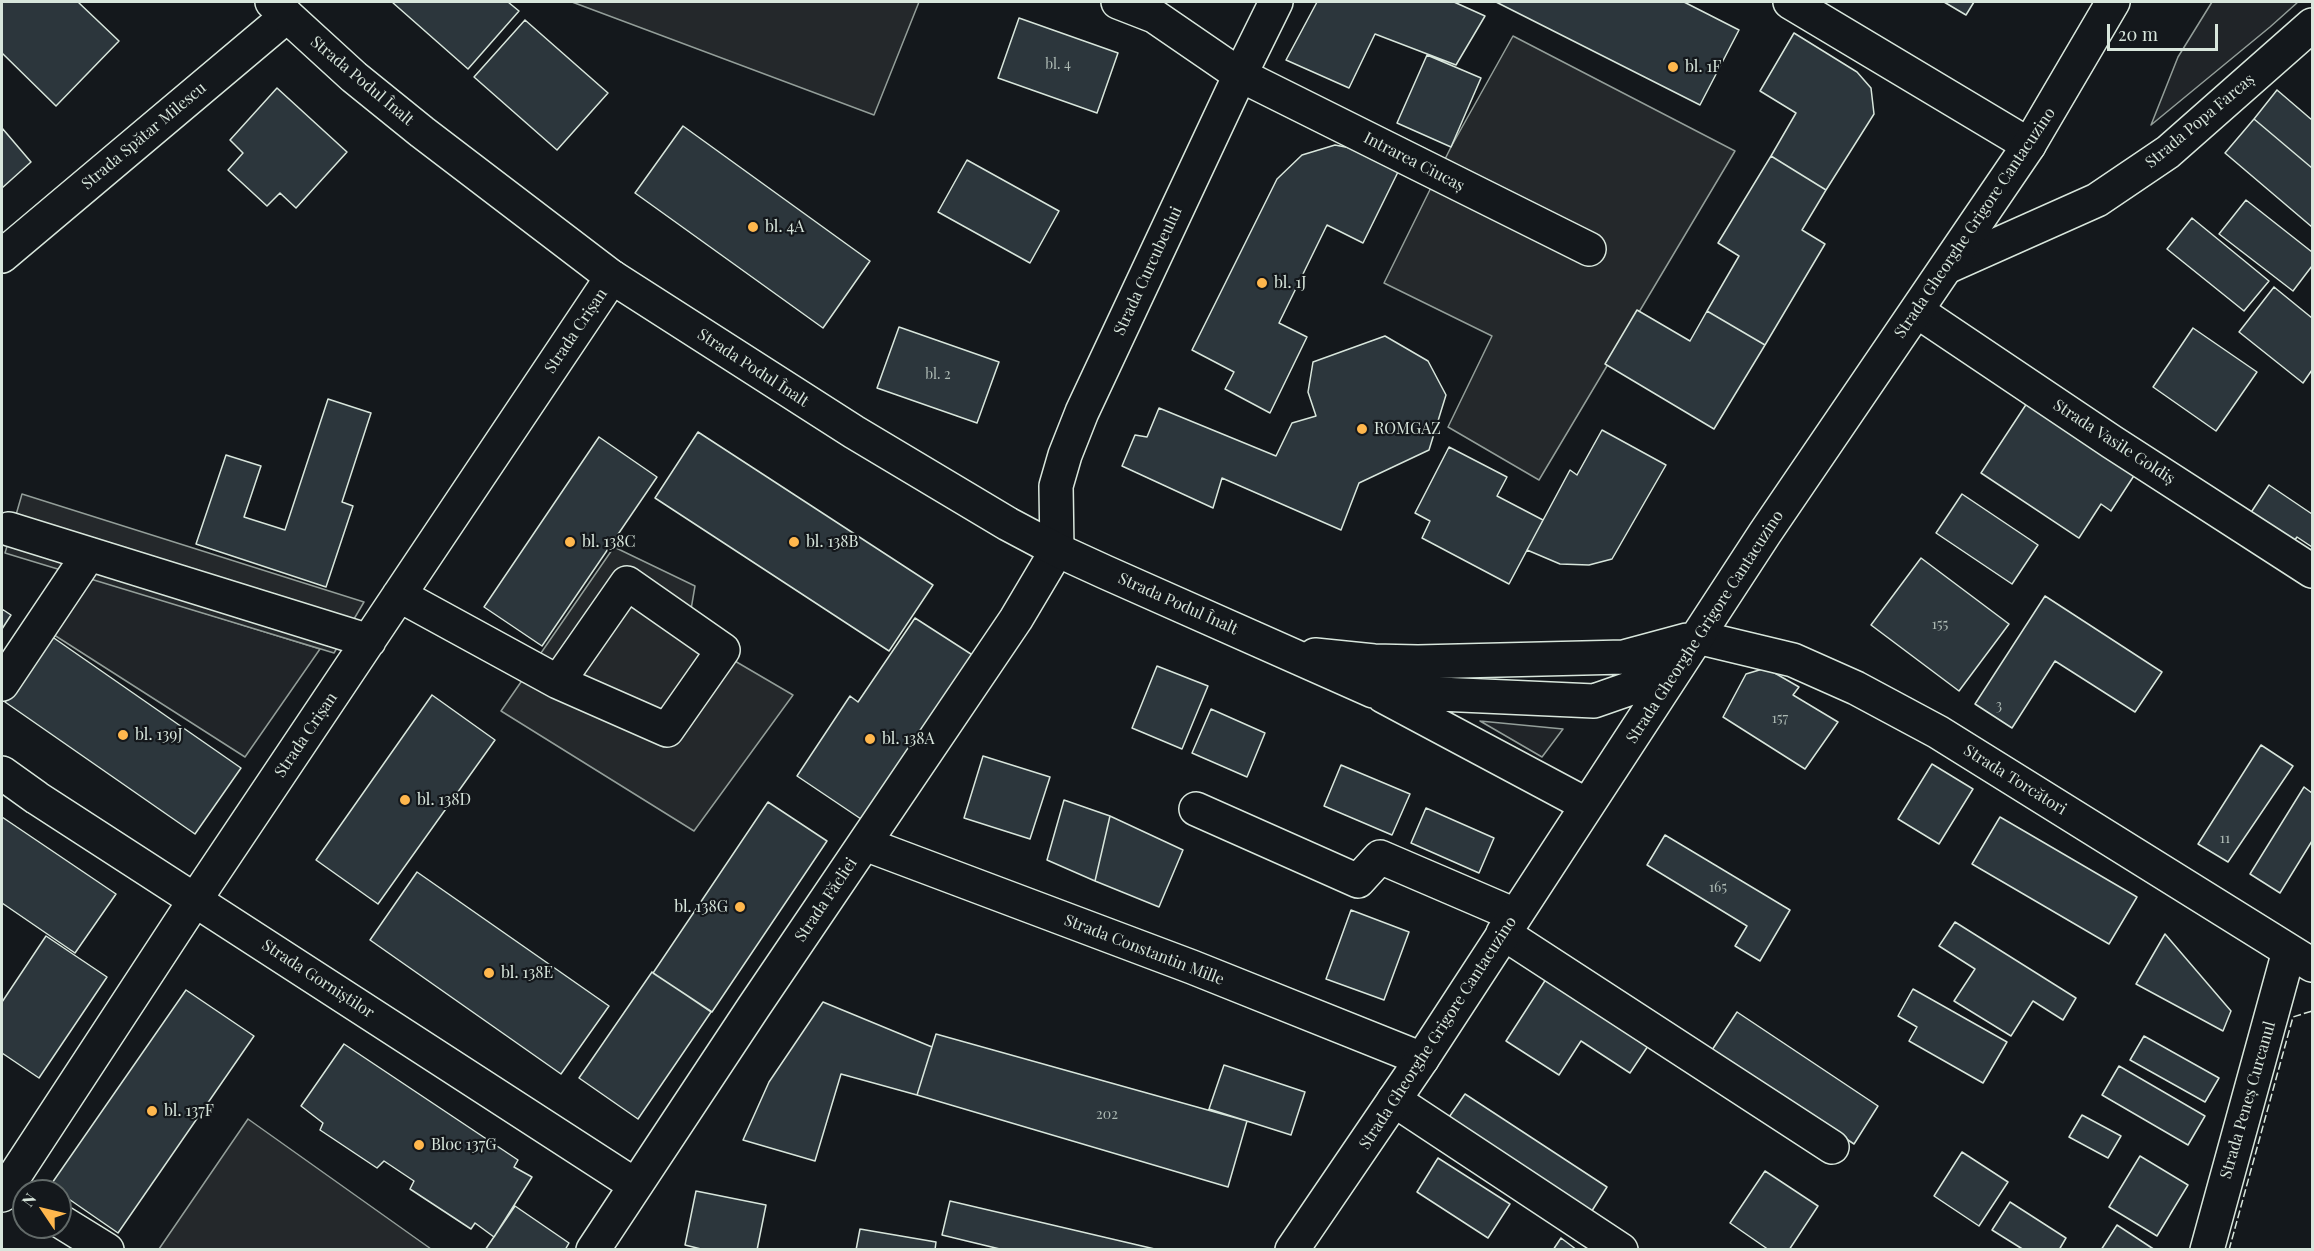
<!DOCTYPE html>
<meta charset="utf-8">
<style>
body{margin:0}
#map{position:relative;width:2314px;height:1251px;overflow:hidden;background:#14181c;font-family:"Playfair Display",serif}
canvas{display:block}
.frame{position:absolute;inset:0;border:3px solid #d8e6dc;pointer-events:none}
.north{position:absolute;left:12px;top:1179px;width:60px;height:60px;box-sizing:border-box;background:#14181c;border:2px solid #626a69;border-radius:50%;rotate:305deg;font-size:16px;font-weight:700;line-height:24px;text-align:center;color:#d8e6dc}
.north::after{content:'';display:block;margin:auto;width:21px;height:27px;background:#ffb74d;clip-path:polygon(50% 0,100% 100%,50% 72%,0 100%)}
.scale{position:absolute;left:2107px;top:24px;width:111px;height:27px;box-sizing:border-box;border:3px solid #d8e6dc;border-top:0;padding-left:8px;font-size:18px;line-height:21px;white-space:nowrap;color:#d8e6dc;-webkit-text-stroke:4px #14181c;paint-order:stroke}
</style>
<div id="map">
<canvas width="2314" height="1251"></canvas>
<div class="frame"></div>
<div class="north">N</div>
<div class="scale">20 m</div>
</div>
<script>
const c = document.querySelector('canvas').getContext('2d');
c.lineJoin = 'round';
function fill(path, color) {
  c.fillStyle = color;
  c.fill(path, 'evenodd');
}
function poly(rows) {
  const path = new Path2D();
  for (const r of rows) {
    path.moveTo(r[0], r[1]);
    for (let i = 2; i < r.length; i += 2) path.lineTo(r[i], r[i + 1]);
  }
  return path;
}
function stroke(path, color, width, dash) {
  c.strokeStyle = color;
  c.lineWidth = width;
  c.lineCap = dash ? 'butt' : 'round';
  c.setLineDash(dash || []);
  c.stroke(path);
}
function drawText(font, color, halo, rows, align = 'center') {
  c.font = font + ' "Playfair Display",serif';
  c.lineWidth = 4.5;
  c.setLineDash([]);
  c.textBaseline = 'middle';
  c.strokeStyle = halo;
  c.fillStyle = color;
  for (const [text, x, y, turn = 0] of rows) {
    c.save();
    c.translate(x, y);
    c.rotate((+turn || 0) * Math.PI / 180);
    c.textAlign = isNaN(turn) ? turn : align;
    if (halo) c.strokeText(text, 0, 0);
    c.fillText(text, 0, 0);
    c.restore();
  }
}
const green = poly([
 [2212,2,2298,2,2270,27,2151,125,2178,57,2212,2],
 [88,577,320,649,245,757,51,633,88,577],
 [1480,721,1563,729,1542,757,1480,721]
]);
const parking = poly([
 [572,2,919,2,874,115,572,2],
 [1513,36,1735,151,1539,480,1448,427,1492,336,1384,283,1451,147,1513,36],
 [22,494,364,602,334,653,5,553,22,494],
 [614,547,695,586,687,633,793,695,694,831,501,711,614,547],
 [248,1119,431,1249,159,1249,248,1119]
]);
const building = poly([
 [2,2,78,2,119,41,56,106,2,53,2,2],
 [392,2,508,2,519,11,468,69,392,2],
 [1317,2,1454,2,1485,16,1456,65,1375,34,1349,88,1286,60,1317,2],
 [1496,2,1684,2,1739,30,1700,105,1496,2],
 [1944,2,1974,2,1966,15,1944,2],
 [1019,18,1118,53,1097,113,998,78,1019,18],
 [525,20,608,93,557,150,474,77,525,20],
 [1794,33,1857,72,1871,88,1874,114,1826,190,1771,156,1796,113,1760,91,1794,33],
 [1427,55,1481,78,1451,147,1397,123,1427,55],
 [277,88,347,152,296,208,280,193,267,206,228,170,243,153,230,140,277,88],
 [2277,90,2312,120,2312,168,2254,119,2277,90],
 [2254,119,2312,168,2312,227,2225,153,2254,119],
 [683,126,870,261,823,328,635,193,683,126],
 [2,128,31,162,2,188,2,128],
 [1335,145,1361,150,1399,170,1363,243,1327,225,1279,323,1307,337,1270,413,1225,389,1234,372,1192,350,1277,179,1302,155,1335,145],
 [1771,156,1826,190,1802,230,1825,244,1765,345,1707,311,1739,256,1718,243,1771,156],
 [967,160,1059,211,1030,263,938,212,967,160],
 [2246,200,2312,252,2312,266,2293,291,2219,234,2246,200],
 [2192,218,2269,281,2244,311,2167,249,2192,218],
 [2274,287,2312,318,2312,370,2303,383,2239,332,2274,287],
 [1637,310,1690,341,1707,311,1765,345,1714,429,1605,364,1637,310],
 [899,327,999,362,977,423,877,388,899,327],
 [2193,328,2257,372,2216,431,2153,387,2193,328],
 [1385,336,1428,361,1446,395,1429,450,1359,483,1341,530,1222,478,1213,508,1122,466,1135,435,1147,437,1159,408,1276,456,1292,423,1316,416,1308,392,1313,362,1385,336],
 [2031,397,2139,468,2111,511,2101,504,2079,538,1981,473,2031,397],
 [328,399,371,413,342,502,353,506,326,587,196,544,226,455,261,466,244,517,285,530,328,399],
 [1602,430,1666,465,1612,559,1589,565,1560,564,1527,550,1570,470,1577,475,1602,430],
 [698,432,933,585,889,651,655,498,698,432],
 [599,437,657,477,542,646,484,607,599,437],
 [1449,447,1507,477,1497,496,1543,520,1509,584,1422,538,1430,521,1415,513,1449,447],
 [2269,485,2312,514,2312,547,2297,537,2291,545,2248,517,2269,485],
 [1962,494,2038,545,2012,584,1936,533,1962,494],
 [1921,558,2009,624,1959,691,1871,625,1921,558],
 [2045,596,2162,672,2135,712,2055,661,2012,728,1975,704,2045,596],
 [2,609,11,615,2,629,2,609],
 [915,618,974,656,864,821,797,776,850,696,858,702,915,618],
 [51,636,241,768,195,834,5,702,51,636],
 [1157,666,1208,686,1182,749,1132,728,1157,666],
 [1766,668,1799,687,1793,695,1838,722,1805,769,1723,717,1746,674,1766,668],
 [432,695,495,740,378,904,316,860,432,695],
 [1211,709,1265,733,1247,777,1192,753,1211,709],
 [2261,745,2293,766,2228,862,2198,844,2261,745],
 [983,756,1050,777,1030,839,964,818,983,756],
 [1932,764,1973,789,1939,844,1898,819,1932,764],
 [1341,765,1410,794,1392,835,1324,806,1341,765],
 [2304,787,2312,793,2312,841,2280,893,2250,874,2304,787],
 [1064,800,1110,816,1095,881,1047,860,1064,800],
 [768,802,827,841,712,1012,653,973,768,802],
 [1426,808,1494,838,1479,873,1411,843,1426,808],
 [1110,816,1183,850,1159,907,1095,881,1110,816],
 [2,817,116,894,75,953,2,903,2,817],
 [2000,817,2137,897,2109,944,1972,864,2000,817],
 [1665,835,1790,910,1760,961,1735,946,1747,926,1647,865,1665,835],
 [417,872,609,1006,561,1074,370,940,417,872],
 [1351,910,1409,932,1384,1000,1326,979,1351,910],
 [1955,922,2076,998,2063,1020,2033,1001,2011,1036,1954,1001,1975,969,1939,946,1955,922],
 [2165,934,2231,1011,2223,1031,2136,984,2165,934],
 [46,936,107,977,39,1078,2,1053,2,1002,46,936],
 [652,972,711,1012,638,1119,579,1078,652,972],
 [1548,976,1650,1043,1630,1073,1581,1041,1559,1075,1506,1041,1548,976],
 [1913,989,2007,1042,1983,1083,1909,1041,1917,1027,1898,1016,1913,989],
 [186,990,254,1036,118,1233,50,1186,186,990],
 [823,1002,932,1047,917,1095,841,1074,815,1161,743,1140,769,1082,823,1002],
 [1737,1012,1878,1106,1854,1144,1712,1050,1737,1012],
 [936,1034,1247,1121,1228,1187,917,1095,936,1034],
 [2144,1036,2219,1078,2205,1102,2130,1060,2144,1036],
 [344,1044,518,1160,514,1167,532,1177,494,1237,475,1223,471,1229,410,1189,414,1181,384,1161,377,1168,320,1130,323,1123,301,1106,344,1044],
 [1224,1065,1305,1092,1291,1135,1209,1109,1224,1065],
 [2119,1066,2205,1116,2188,1145,2102,1095,2119,1066],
 [1465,1094,1607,1187,1588,1217,1445,1123,1465,1094],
 [2082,1115,2121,1136,2108,1158,2069,1137,2082,1115],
 [1962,1152,2008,1182,1979,1226,1934,1196,1962,1152],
 [2140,1156,2188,1185,2157,1236,2109,1207,2140,1156],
 [1438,1158,1510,1204,1488,1238,1417,1192,1438,1158],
 [1765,1171,1818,1206,1789,1250,1769,1250,1730,1223,1765,1171],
 [696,1191,766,1205,757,1250,705,1250,685,1245,696,1191],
 [950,1201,1159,1250,1004,1250,942,1235,950,1201],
 [2010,1202,2066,1238,2059,1250,2024,1250,1992,1230,2010,1202],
 [515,1206,569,1243,565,1250,485,1250,515,1206],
 [2117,1225,2155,1250,2101,1250,2117,1225],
 [860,1229,936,1242,935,1250,856,1250,860,1229],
 [1561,1238,1577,1250,1553,1250,1561,1238]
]);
const minor = poly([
 [1118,2,1154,16,1240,75,1589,249],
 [1790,2,2029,145],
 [2,256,287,16],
 [1949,266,2097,200,2168,152,2312,25],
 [1917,311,2112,442,2312,571],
 [9,529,369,641],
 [399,595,558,682,667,730,723,650,627,583,558,682],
 [1697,637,1793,660,1856,688,1938,732,2312,965],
 [2,684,89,554],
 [2,773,37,798,635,1185],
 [1196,809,1358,881,1380,857,1515,915],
 [865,844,1192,967,1422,1059],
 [1503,933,1832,1147],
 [1394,1100,1621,1250],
 [2,1195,195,900,612,277],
 [60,1221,107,1250],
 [593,1250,753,1008,1016,619,1057,550,1056,486,1065,455,1082,412,1240,75,1276,2],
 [2207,1250,2289,951]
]);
const major = poly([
 [272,2,354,77,422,132,612,277,854,432,1008,524,1057,550,1105,572,1373,691,1594,701,1637,686,1697,637],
 [1315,655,1374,661,1418,662,1624,657,1687,640],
 [1383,696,1587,805],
 [1292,1250,1422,1059,1765,533,2029,145,2113,2]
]);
const fence = poly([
 [2229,1250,2293,1017,2312,1011]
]);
const markers = [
 [1673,67,6,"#ffb74d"],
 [753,227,6,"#ffb74d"],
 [1262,283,6,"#ffb74d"],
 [1362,429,6,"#ffb74d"],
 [570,542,6,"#ffb74d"],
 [794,542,6,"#ffb74d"],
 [123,735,6,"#ffb74d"],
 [870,739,6,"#ffb74d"],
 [405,800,6,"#ffb74d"],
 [740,907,6,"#ffb74d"],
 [489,973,6,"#ffb74d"],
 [152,1111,6,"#ffb74d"],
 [419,1145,6,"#ffb74d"]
];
const numberNames = [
 ["bl. 4",1058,65],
 ["bl. 2",938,375],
 ["155",1940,625],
 ["3",1999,706],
 ["157",1780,719],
 ["11",2225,839],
 ["165",1718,888],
 ["202",1107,1115]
];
const poiNames = [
 ["bl. 1F",1685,67],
 ["bl. 4A",765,227],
 ["bl. 1J",1274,283],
 ["ROMGAZ",1374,429],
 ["bl. 138C",582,542],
 ["bl. 138B",806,542],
 ["bl. 139J",135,735],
 ["bl. 138A",882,739],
 ["bl. 138D",417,800],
 ["bl. 138G",728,907,"right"],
 ["bl. 138E",501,973],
 ["bl. 137F",164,1111],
 ["Bloc 137G",431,1145]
];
const streetNames = [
 ["Strada Podul Înalt",362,81,40],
 ["Strada Popa Farcaș",2200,121,-40],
 ["Strada Spătar Milescu",144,136,-40],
 ["Intrarea Ciucaș",1414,162,27],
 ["Strada Gheorghe Grigore Cantacuzino",1975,223,-56],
 ["Strada Curcubeului",1148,271,-65],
 ["Strada Crișan",576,331,-56],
 ["Strada Podul Înalt",753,368,33],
 ["Strada Vasile Goldiș",2114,442,33],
 ["Strada Podul Înalt",1178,604,24],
 ["Strada Gheorghe Grigore Cantacuzino",1705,627,-57],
 ["Strada Crișan",306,735,-56],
 ["Strada Torcători",2015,780,32],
 ["Strada Făcliei",826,900,-56],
 ["Strada Constantin Mille",1144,950,21],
 ["Strada Gorniștilor",318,979,33],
 ["Strada Gheorghe Grigore Cantacuzino",1438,1033,-57],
 ["Strada Peneș Curcanul",2248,1100,-74]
];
fill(green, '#202428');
stroke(green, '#939e99', 1.5);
fill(parking, '#24282b');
stroke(parking, '#939e99', 1.5);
fill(building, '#2c363c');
stroke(building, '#d8e6dc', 1.5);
stroke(minor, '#d8e6dc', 36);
stroke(major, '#d8e6dc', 36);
stroke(minor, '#14181c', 33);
stroke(major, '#14181c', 33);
stroke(fence, '#d8e6dc', 1.5, [8, 3]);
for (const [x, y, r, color] of markers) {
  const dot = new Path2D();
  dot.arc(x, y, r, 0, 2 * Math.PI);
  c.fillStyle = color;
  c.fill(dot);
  stroke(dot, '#14181c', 2);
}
drawText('14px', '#adbab4', null, numberNames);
drawText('16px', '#d8e6dc', '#14181c', poiNames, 'left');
drawText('16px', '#d8e6dc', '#14181c', streetNames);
</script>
